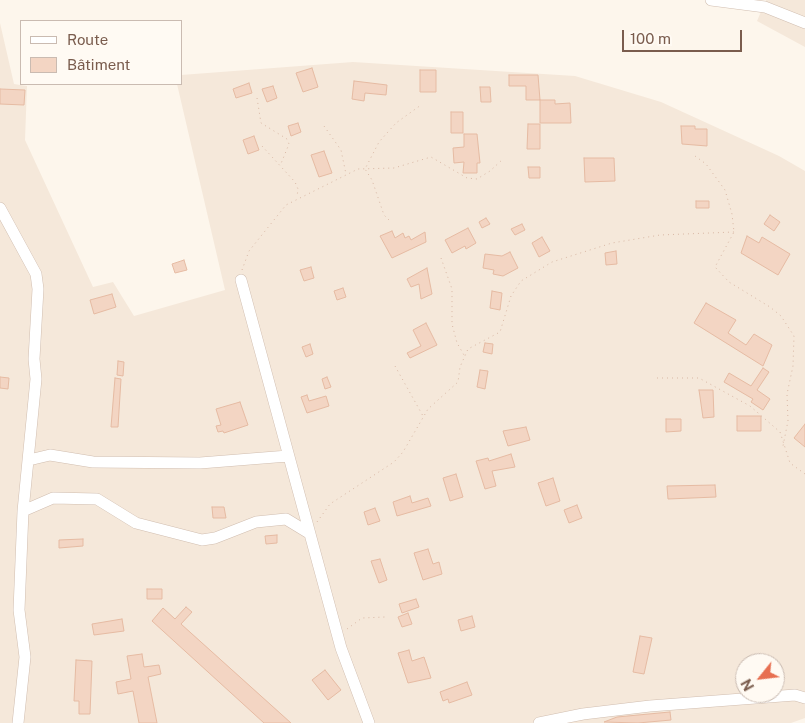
<!DOCTYPE html>
<meta charset="utf-8">
<style>
body{margin:0}
#map{position:relative;width:805px;height:723px;overflow:hidden;background:#fdf6ec;font-family:"Public Sans",sans-serif}
canvas{display:block}
.legend{position:absolute;left:20px;top:20px;width:162px;height:65px;box-sizing:border-box;background:#fffaf3;border:1px solid #cabbb1;margin:0;padding:6px 9px;list-style:none;font-size:15px;color:#7a5c4d}
.legend li{display:flex;align-items:center;gap:10px;height:25px}
.legend b{width:25px;border:1px solid #cabbb1}
.north{position:absolute;left:735px;top:653px;width:50px;height:50px;box-sizing:border-box;background:#fffaf3;border:1px solid #cabbb1;border-radius:50%;rotate:241deg;font-size:14px;font-weight:700;line-height:20px;text-align:center;color:#7a5c4d}
.north::after{content:'';display:block;margin:auto;width:18px;height:22px;background:#e76f51;clip-path:polygon(50% 0,100% 100%,50% 72%,0 100%)}
.scale{position:absolute;left:622px;top:30px;width:120px;height:22px;box-sizing:border-box;border:2px solid #7a5c4d;border-top:0;padding-left:6px;font-size:15px;line-height:18px;white-space:nowrap;color:#7a5c4d;-webkit-text-stroke:4px #fffaf3;paint-order:stroke}
</style>
<div id="map">
<canvas width="805" height="723"></canvas>
<ul class="legend">
<li><b style="height:6px;background:#fff"></b>Route</li>
<li><b style="height:14px;background:#f3d5c3"></b>Bâtiment</li>
</ul>
<div class="north">N</div>
<div class="scale">100 m</div>
</div>
<script>
const c = document.querySelector('canvas').getContext('2d');
c.lineJoin = 'round';
function fill(path, color) {
  c.fillStyle = color;
  c.fill(path, 'evenodd');
}
function poly(rows) {
  const path = new Path2D();
  for (const r of rows) {
    path.moveTo(r[0], r[1]);
    for (let i = 2; i < r.length; i += 2) path.lineTo(r[i], r[i + 1]);
  }
  return path;
}
function stroke(path, color, width, dash) {
  c.strokeStyle = color;
  c.lineWidth = width;
  c.lineCap = dash ? 'butt' : 'round';
  c.setLineDash(dash || []);
  c.stroke(path);
}
const residential = poly([
 [766,0,805,0,805,47,757,21],
 [0,23,14,84,27,86,25,140,93,287,113,282,134,316,225,290,177,84,181,84,181,75,353,62,575,76,661,102,779,156,805,171,805,718,791,723,0,723],
 [745,663,775,663,775,693,745,693]
]);
const building = poly([
 [312,68,318,87,303,92,296,73,312,68],
 [420,70,436,70,436,92,420,92,420,70],
 [509,75,538,75,540,100,526,100,526,86,509,86,509,75],
 [354,81,387,85,386,95,365,93,364,101,352,99,354,81],
 [249,83,252,93,236,98,233,89,249,83],
 [273,86,277,98,267,102,262,89,273,86],
 [480,87,490,87,491,102,481,102,480,87],
 [0,89,25,90,24,105,0,104,0,89],
 [540,100,555,100,555,104,570,103,571,123,540,123,540,100],
 [451,112,463,112,463,133,451,133,451,112],
 [298,123,301,132,291,136,288,126,298,123],
 [528,124,540,124,540,149,527,149,528,124],
 [681,126,695,126,695,129,707,129,707,146,682,144,681,126],
 [464,134,477,134,480,163,477,163,477,173,463,173,464,162,454,163,453,148,464,147,464,134],
 [254,136,259,150,248,154,243,140,254,136],
 [324,151,332,173,319,177,311,155,324,151],
 [584,158,614,158,615,181,585,182,584,158],
 [528,167,540,167,540,178,529,178,528,167],
 [696,201,709,201,709,208,696,208,696,201],
 [770,215,780,222,774,231,764,224,770,215],
 [486,218,490,224,482,228,479,222,486,218],
 [522,224,525,230,515,235,511,229,522,224],
 [468,228,476,243,466,249,465,246,452,253,445,240,468,228],
 [392,231,395,238,403,233,405,238,409,236,411,240,425,232,426,242,392,258,380,236,392,231],
 [747,236,759,243,762,237,790,254,778,275,741,253,747,236],
 [542,237,550,251,539,257,532,243,542,237],
 [616,251,617,264,606,265,605,253,616,251],
 [510,252,518,268,503,276,493,274,494,270,483,268,485,254,502,256,510,252],
 [184,260,187,270,175,273,172,264,184,260],
 [311,267,314,278,304,281,300,270,311,267],
 [427,268,432,294,421,299,419,284,411,287,407,279,427,268],
 [343,288,346,297,337,300,334,291,343,288],
 [492,291,502,293,500,310,490,308,492,291],
 [112,294,116,307,94,314,90,300,112,294],
 [706,303,736,320,728,333,746,345,754,334,772,345,763,366,694,323,706,303],
 [426,323,437,345,410,358,407,353,421,346,413,330,426,323],
 [485,343,493,344,492,354,483,352,485,343],
 [310,344,313,354,306,357,302,347,310,344],
 [118,361,124,362,123,376,117,375,118,361],
 [763,368,769,372,757,390,770,399,763,410,751,402,753,399,724,382,729,373,751,386,763,368],
 [480,370,488,371,485,389,477,387,480,370],
 [0,377,9,378,8,389,0,388,0,377],
 [327,377,331,387,325,389,322,379,327,377],
 [115,378,121,379,118,427,111,427,115,378],
 [699,390,713,390,714,417,703,418,699,390],
 [307,395,309,401,326,396,329,406,307,413,301,397,307,395],
 [240,402,248,425,224,433,223,431,218,432,216,426,221,425,216,409,240,402],
 [737,416,761,416,761,431,737,431,737,416],
 [666,419,681,419,681,431,666,432,666,419],
 [805,424,805,447,794,438,805,424],
 [526,427,530,440,508,446,503,431,526,427],
 [511,454,515,467,492,471,496,486,485,489,476,461,488,458,489,461,511,454],
 [456,474,463,497,450,501,443,478,456,474],
 [553,478,560,501,546,506,538,483,553,478],
 [715,485,716,497,668,499,667,486,715,485],
 [410,496,412,503,428,498,431,506,397,516,393,502,410,496],
 [577,505,582,518,569,523,564,510,577,505],
 [212,507,224,507,226,518,213,518,212,507],
 [375,508,380,521,368,525,364,512,375,508],
 [277,535,277,543,266,544,265,536,277,535],
 [83,539,83,546,59,548,59,540,83,539],
 [428,549,433,564,439,562,442,574,423,580,414,553,428,549],
 [380,559,387,580,379,583,371,561,380,559],
 [147,589,162,589,162,599,147,599,147,589],
 [416,599,419,607,402,613,399,604,416,599],
 [186,607,192,612,181,624,291,723,264,723,152,621,163,608,175,619,186,607],
 [408,613,412,624,402,627,398,617,408,613],
 [472,616,475,627,461,631,458,620,472,616],
 [122,619,124,631,94,635,92,624,122,619],
 [640,636,652,638,644,674,633,672,640,636],
 [409,650,412,661,424,657,431,678,408,683,398,653,409,650],
 [142,654,144,667,159,665,161,674,148,677,157,723,139,723,133,691,118,694,116,682,131,679,127,656,142,654],
 [76,660,92,661,90,714,79,714,79,701,74,701,76,660],
 [325,670,341,690,328,700,312,680,325,670],
 [467,682,472,695,449,703,448,699,443,701,440,692,467,682],
 [670,712,671,720,638,723,604,722,617,717,670,712]
]);
const path = poly([
 [257,98,261,123,287,139,289,144,280,166],
 [324,126,341,150,346,174],
 [262,146,295,182,298,189,297,197],
 [695,156,706,164,725,190,732,214,734,232,715,267,729,282,770,307,781,316,794,336,793,366,787,394,788,421,783,446],
 [389,220,384,215,372,180,365,169,379,142,396,123,421,105],
 [441,258,452,289,452,324,457,343,464,355],
 [242,270,249,251,286,205,358,169,394,168,431,157,467,178,477,179,490,171,503,159],
 [395,366,423,416],
 [657,378,699,378,750,406,780,432,790,463,805,474],
 [317,522,330,504,394,462,403,452,428,409,458,382,460,367,468,349,500,332,511,296,521,281,552,262,612,243,660,235,734,232],
 [347,629,362,618,385,617]
]);
const minor = poly([
 [711,0,765,7,805,23],
 [0,208,36,274,38,289,34,359,36,379,23,511,19,610,25,657,18,723],
 [241,280,341,648,369,723],
 [29,460,50,455,93,462,200,463,288,456],
 [23,511,53,498,97,499,136,523,202,540,215,538,256,522,286,519,309,533],
 [539,723,583,714,650,706,795,695,805,698]
]);
fill(residential, '#f5e8da');
fill(building, '#f3d5c3');
stroke(building, '#e6bba3', 1);
stroke(minor, '#d1beb0', 12);
stroke(path, '#d9b8a5', 1, [1, 4]);
stroke(minor, '#fff', 11);
</script>
